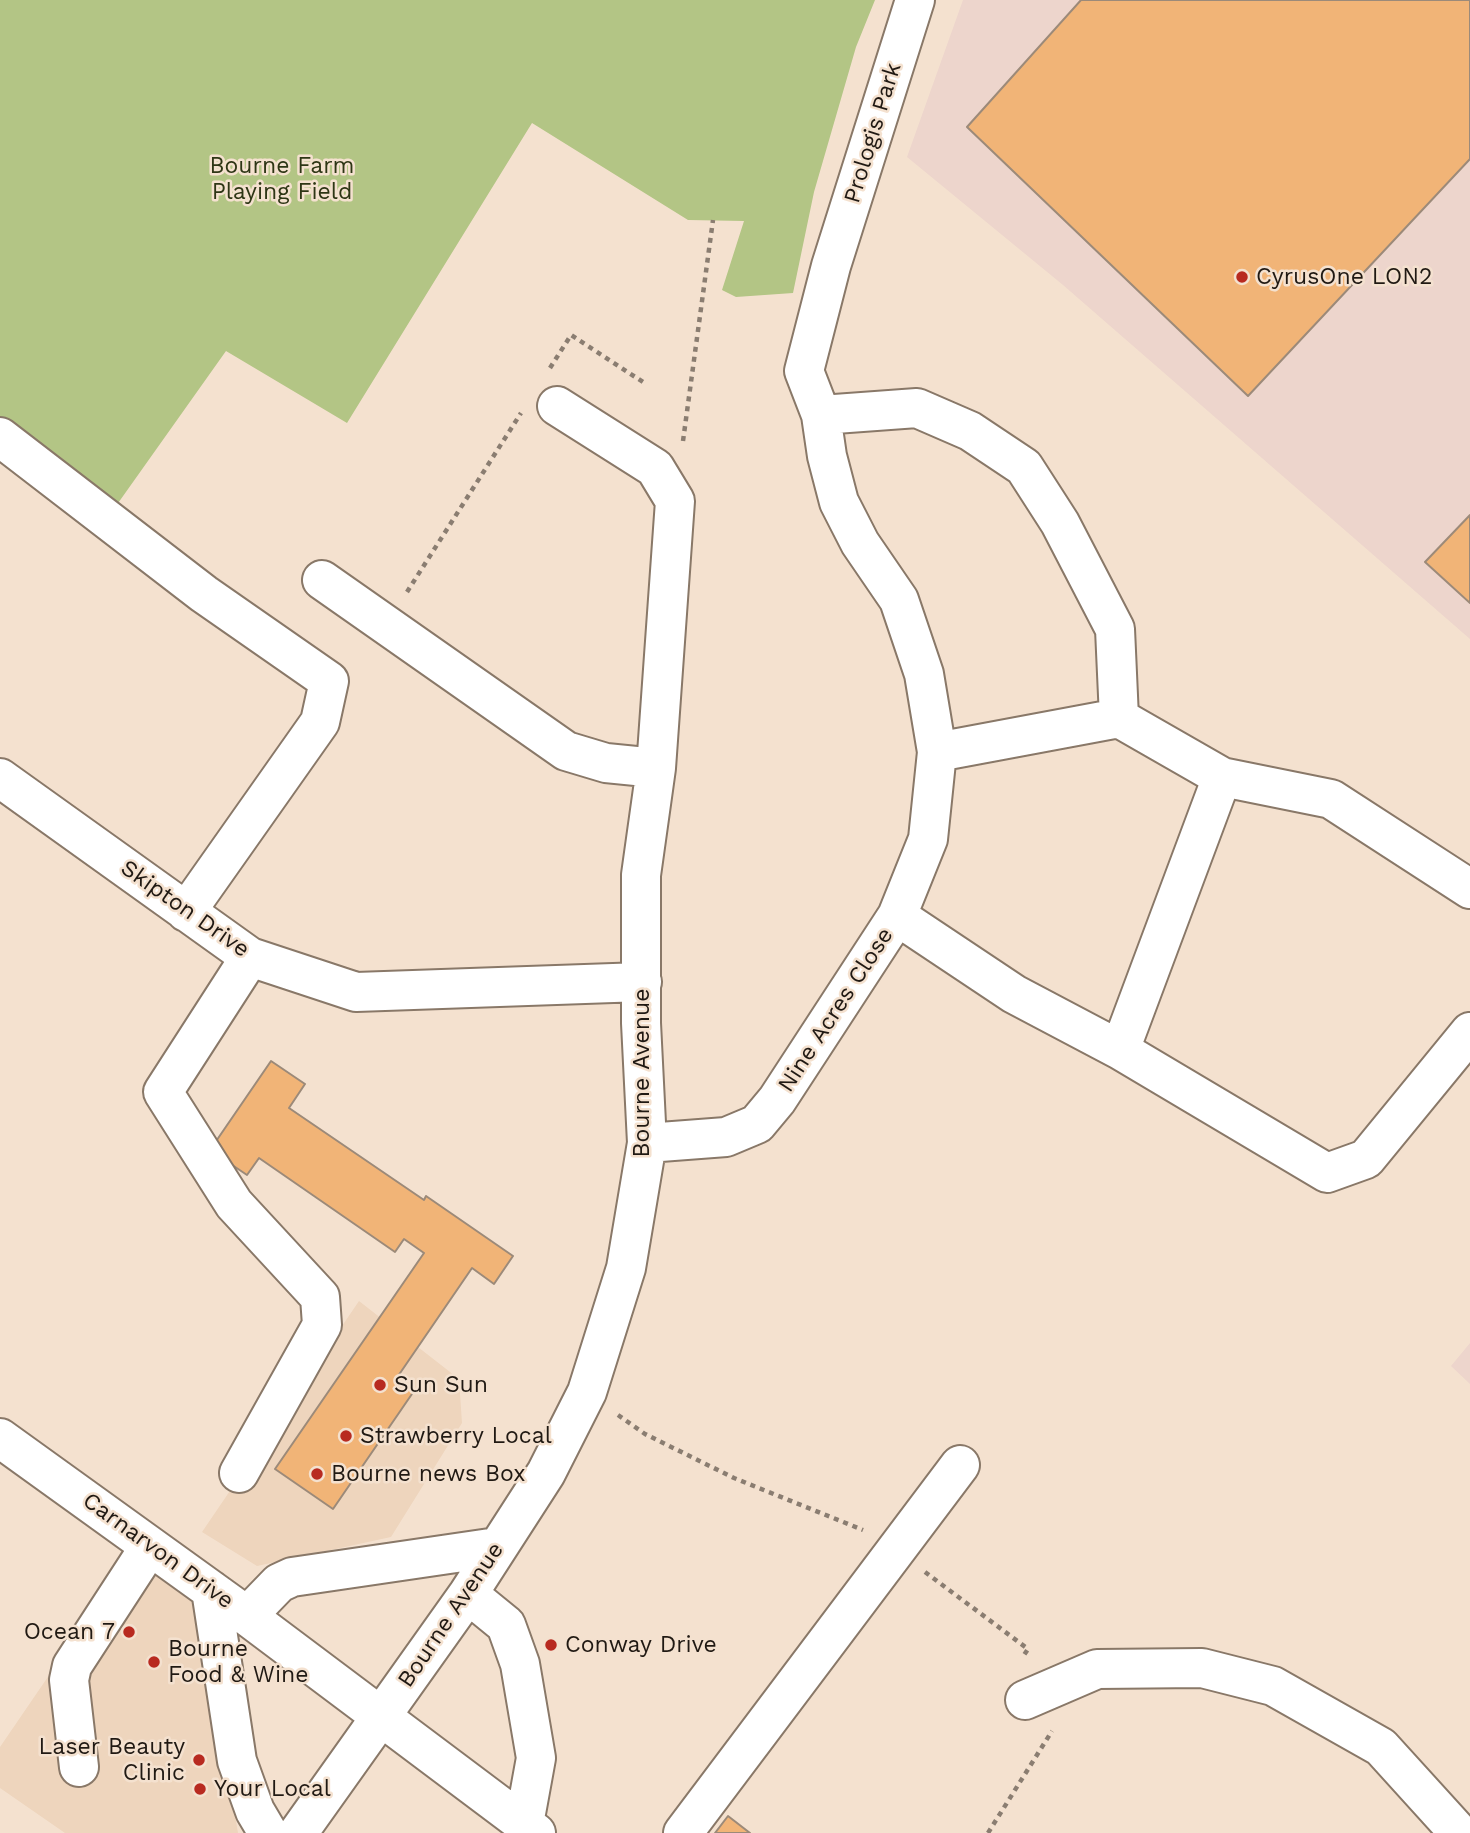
<!DOCTYPE html>
<style>
body{margin:0}
canvas{display:block;background:#f4e1cf}
</style>
<canvas width="1470" height="1833"></canvas>
<script>
const c = document.querySelector('canvas').getContext('2d');
c.lineJoin = 'round';
function fill(path, color) {
  c.fillStyle = color;
  c.fill(path, 'evenodd');
}
function poly(rows) {
  const path = new Path2D();
  for (const r of rows) {
    path.moveTo(r[0], r[1]);
    for (let i = 2; i < r.length; i += 2) path.lineTo(r[i], r[i + 1]);
  }
  return path;
}
function stroke(path, color, width, dash) {
  c.strokeStyle = color;
  c.lineWidth = width;
  c.lineCap = dash ? 'butt' : 'round';
  c.setLineDash(dash || []);
  c.stroke(path);
}
function drawText(font, color, halo, rows, align = 'center') {
  c.font = font + ' "Work Sans",sans-serif';
  c.lineWidth = 5;
  c.setLineDash([]);
  c.textBaseline = 'middle';
  c.strokeStyle = halo;
  c.fillStyle = color;
  for (const [text, x, y, turn = 0] of rows) {
    c.save();
    c.translate(x, y);
    c.rotate((+turn || 0) * Math.PI / 180);
    c.textAlign = isNaN(turn) ? turn : align;
    if (halo) c.strokeText(text, 0, 0);
    c.fillText(text, 0, 0);
    c.restore();
  }
}
const built = poly([
 [359,1301,459,1379,462,1423,391,1537,257,1566,202,1532],
 [136,1548,199,1599,238,1833,65,1833,0,1788,0,1747]
]);
const industrial = poly([
 [963,0,1470,0,1470,639,1063,285,907,157],
 [1470,1343,1470,1384,1451,1366]
]);
const green = poly([
 [0,0,875,0,856,47,814,192,793,293,736,297,722,290,744,221,688,220,532,123,347,423,226,351,116,506,0,431]
]);
const building = poly([
 [1081,0,1470,0,1470,159,1248,396,967,127,1081,0],
 [1470,515,1470,603,1425,562,1470,515],
 [271,1061,305,1084,289,1108,424,1200,426,1196,513,1256,494,1284,472,1268,396,1379,414,1391,333,1509,275,1469,424,1253,404,1239,395,1252,259,1158,247,1175,210,1150,271,1061],
 [728,1816,750,1833,715,1833,728,1816]
]);
const path = poly([
 [550,368,571,335,646,384],
 [683,441,713,220],
 [407,592,521,413],
 [618,1415,645,1434,734,1478,863,1530],
 [925,1572,1028,1649,1022,1658],
 [988,1833,1052,1731]
]);
const minor = poly([
 [821,415,917,408,970,431,1024,467,1060,523,1115,629,1119,718],
 [0,437,204,594,329,681,320,722,186,912],
 [322,580,566,751,606,763,656,768],
 [937,752,1119,718,1222,777,1331,799,1470,889],
 [0,778,250,957,356,992,642,982],
 [897,916,1014,994,1120,1050,1327,1173,1366,1159,1470,1032],
 [1120,1050,1222,777],
 [647,1143,726,1137,757,1124,777,1100,897,916,928,839,937,752,924,674,899,600,860,543,839,502,827,456,821,415,804,371,831,266,915,0],
 [0,1438,247,1616,536,1833],
 [239,1473,322,1325,320,1297,234,1204,163,1092,250,957],
 [211,1590,237,1761,255,1811,268,1833],
 [468,1594,506,1625,520,1664,536,1758,524,1824],
 [247,1616,279,1583,292,1577,497,1547],
 [1025,1700,1097,1669,1202,1668,1273,1686,1381,1747,1459,1833],
 [79,1767,69,1680,72,1666,150,1546],
 [298,1833,468,1594,546,1473,587,1392,626,1268,647,1143,641,1023,641,875,656,768,675,501,655,468,557,406],
 [683,1833,960,1465]
]);
const markers = [
 [1242,277,7,"#b82a20"],
 [380,1385,7,"#b82a20"],
 [346,1436,7,"#b82a20"],
 [317,1474,7,"#b82a20"],
 [129,1632,7,"#b82a20"],
 [551,1645,7,"#b82a20"],
 [154,1662,7,"#b82a20"],
 [199,1760,7,"#b82a20"],
 [200,1789,7,"#b82a20"]
];
const streetNames = [
 ["Prologis Park",873,133,-73],
 ["Skipton Drive",185,909,35],
 ["Nine Acres Close",836,1010,-57],
 ["Bourne Avenue",642,1073,-90],
 ["Carnarvon Drive",158,1551,36],
 ["Bourne Avenue",451,1615,-56]
];
const parkNames = [
 ["Bourne Farm",282,166],
 ["Playing Field",282,192]
];
const poiNames = [
 ["CyrusOne LON2",1256,277],
 ["Sun Sun",394,1385],
 ["Strawberry Local",360,1436],
 ["Bourne news Box",331,1474],
 ["Ocean 7",115,1632,"right"],
 ["Conway Drive",565,1645],
 ["Bourne",168,1649],
 ["Food & Wine",168,1675],
 ["Laser Beauty",185,1747,"right"],
 ["Clinic",185,1773,"right"],
 ["Your Local",214,1789]
];
fill(built, '#eed5bd');
fill(industrial, '#edd5cc');
fill(green, '#b3c585');
fill(building, '#f1b477');
stroke(building, '#9c8a79', 2);
stroke(minor, '#897868', 42);
stroke(path, '#8a7d71', 4.5, [5, 5]);
stroke(minor, '#fff', 38);
for (const [x, y, r, color] of markers) {
  const dot = new Path2D();
  dot.arc(x, y, r, 0, 2 * Math.PI);
  c.fillStyle = color;
  c.fill(dot);
  stroke(dot, '#f4e1cf', 2.5);
}
drawText('23px', '#201913', '#f4e1cf', streetNames);
drawText('23px', '#2e3615', '#f4e1cf', parkNames);
drawText('23px', '#201913', '#f4e1cf', poiNames, 'left');
</script>
